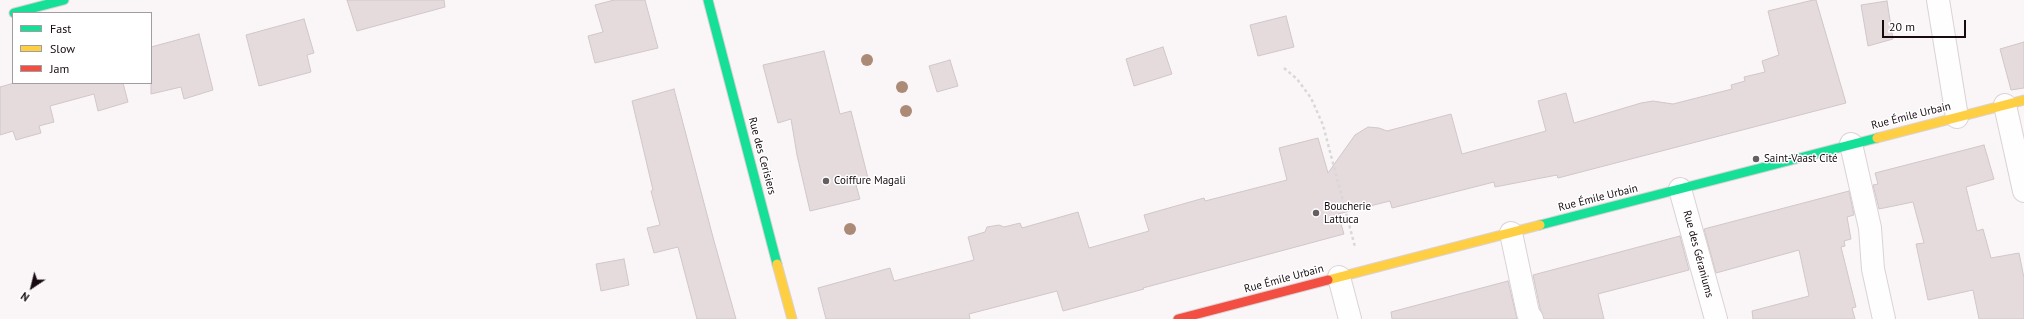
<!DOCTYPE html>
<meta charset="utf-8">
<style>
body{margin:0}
#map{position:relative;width:2024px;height:319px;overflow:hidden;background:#faf6f8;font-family:"PT Sans",sans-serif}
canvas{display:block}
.legend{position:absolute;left:12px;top:12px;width:140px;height:72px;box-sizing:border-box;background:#fff;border:1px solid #a29da0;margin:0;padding:5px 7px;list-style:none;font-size:12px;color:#170b11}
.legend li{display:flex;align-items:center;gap:8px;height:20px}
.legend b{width:20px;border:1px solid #a29da0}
.north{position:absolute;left:12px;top:267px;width:40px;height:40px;-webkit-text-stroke:3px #fff;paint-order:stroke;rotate:215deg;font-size:11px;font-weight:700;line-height:16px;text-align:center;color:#170b11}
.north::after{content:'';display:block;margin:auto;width:14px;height:18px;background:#170b11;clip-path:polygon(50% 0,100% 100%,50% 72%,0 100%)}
.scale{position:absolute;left:1882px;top:20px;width:84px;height:18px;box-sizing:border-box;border:2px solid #170b11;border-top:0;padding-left:5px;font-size:12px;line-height:14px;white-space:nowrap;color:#170b11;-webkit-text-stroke:3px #fff;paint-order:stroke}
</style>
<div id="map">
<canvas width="2024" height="319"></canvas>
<ul class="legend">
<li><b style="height:5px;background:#16e098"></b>Fast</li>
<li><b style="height:5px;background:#ffcf43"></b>Slow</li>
<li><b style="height:5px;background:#f24e42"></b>Jam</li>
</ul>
<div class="north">N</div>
<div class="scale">20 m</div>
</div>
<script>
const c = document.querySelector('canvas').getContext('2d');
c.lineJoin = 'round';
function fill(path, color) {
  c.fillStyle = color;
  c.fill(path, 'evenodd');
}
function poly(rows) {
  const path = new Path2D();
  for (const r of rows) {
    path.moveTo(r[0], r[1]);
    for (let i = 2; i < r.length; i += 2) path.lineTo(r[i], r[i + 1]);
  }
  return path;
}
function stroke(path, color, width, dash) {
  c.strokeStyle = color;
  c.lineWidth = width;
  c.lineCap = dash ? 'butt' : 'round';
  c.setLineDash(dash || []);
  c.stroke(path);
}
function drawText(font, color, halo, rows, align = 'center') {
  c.font = font + ' "PT Sans",sans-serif';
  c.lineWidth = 3;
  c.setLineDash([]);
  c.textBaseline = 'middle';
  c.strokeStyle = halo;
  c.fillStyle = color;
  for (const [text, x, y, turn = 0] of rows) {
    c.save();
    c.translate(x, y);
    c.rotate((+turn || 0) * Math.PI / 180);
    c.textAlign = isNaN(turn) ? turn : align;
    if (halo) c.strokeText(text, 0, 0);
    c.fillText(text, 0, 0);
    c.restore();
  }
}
const building = poly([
 [347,0,444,0,445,7,357,31,347,0],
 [614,0,645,0,658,48,595,63,588,36,603,32,595,5,614,0],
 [1813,0,1816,0,1846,103,1558,178,1557,175,1495,187,1494,182,1392,208,1390,201,1338,214,1344,234,1143,288,1144,289,1063,311,1057,291,969,314,970,319,826,319,818,288,890,268,894,281,974,260,968,237,985,232,987,227,999,225,1004,227,1020,223,1022,228,1078,212,1089,248,1149,231,1144,215,1204,198,1205,201,1287,180,1279,148,1318,138,1328,173,1355,135,1368,127,1379,128,1387,131,1451,114,1462,154,1546,131,1538,101,1566,93,1574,123,1641,103,1653,101,1673,104,1732,89,1731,85,1745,81,1744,77,1765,72,1762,61,1779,55,1768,11,1813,0],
 [1887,1,1893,39,1868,46,1861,5,1887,1],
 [1286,16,1294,47,1258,56,1250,25,1286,16],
 [304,19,314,53,307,55,311,72,259,86,246,35,304,19],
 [199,34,213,90,184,99,181,87,151,94,151,47,199,34],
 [2024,42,2024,88,2011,90,2000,49,2024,42],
 [1163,47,1172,74,1134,86,1126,59,1163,47],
 [824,51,840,114,851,111,869,182,856,185,860,199,810,211,797,155,791,119,778,123,763,65,824,51],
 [950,60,958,86,937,92,929,66,950,60],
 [14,83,123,83,128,102,98,111,94,94,50,106,54,122,39,126,41,133,16,140,13,131,0,135,0,87,14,83],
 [674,89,714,241,736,319,697,319,678,247,654,253,647,228,660,225,651,191,653,190,632,101,674,89],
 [1984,145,1994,179,1966,187,1977,231,1983,229,1991,258,2019,253,2024,278,2024,319,1979,319,1973,290,1928,300,1916,244,1924,243,1913,202,1879,209,1873,185,1878,184,1875,173,1984,145],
 [1849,191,1854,215,1847,217,1851,239,1844,241,1845,246,1841,247,1856,307,1852,308,1855,319,1753,319,1752,311,1809,296,1799,250,1716,273,1704,229,1849,191],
 [1680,236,1689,270,1598,294,1604,319,1544,319,1540,308,1533,275,1680,236],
 [624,259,629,285,601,291,596,264,624,259],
 [1508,281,1517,319,1392,319,1391,312,1508,281]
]);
const path = poly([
 [1284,68,1297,79,1311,98,1323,125,1355,247]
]);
const street = poly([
 [1938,0,1957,117],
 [2005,105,2024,191],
 [1851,144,1870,228,1873,269,1884,319],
 [1680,189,1716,319],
 [1511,233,1528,313,1532,319],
 [1339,277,1350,319]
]);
const fast = poly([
 [708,0,777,264],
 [14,13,64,0],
 [1540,225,1877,138]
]);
const slow = poly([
 [1877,138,2024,100],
 [777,264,792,319],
 [1328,280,1540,225]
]);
const jam = poly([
 [1178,319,1328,280]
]);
const trees = [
 [867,60],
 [902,87],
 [906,111],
 [850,229]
];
const markers = [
 [1756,159,4,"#665d62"],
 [826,181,4,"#665d62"],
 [1316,213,4,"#665d62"]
];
const streetNames = [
 ["Rue Émile Urbain",1911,116,-14],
 ["Rue des Cerisiers",762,156,75],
 ["Rue Émile Urbain",1598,198,-14],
 ["Rue des Géraniums",1698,254,75],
 ["Rue Émile Urbain",1284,279,-15]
];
const poiNames = [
 ["Saint-Vaast Cité",1764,159],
 ["Coiffure Magali",834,181],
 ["Boucherie",1324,207],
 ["Lattuca",1324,220]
];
fill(building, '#e5dbdc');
stroke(building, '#d0c7c7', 1);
stroke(street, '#dbd2d6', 24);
stroke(fast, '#dbd2d6', 11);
stroke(slow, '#dbd2d6', 11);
stroke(jam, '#dbd2d6', 11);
stroke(path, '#d9d7d8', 2.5, [3, 3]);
stroke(street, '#fefefe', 22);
stroke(fast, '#16e098', 9);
stroke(slow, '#ffcf43', 9);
stroke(jam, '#f24e42', 9);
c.fillStyle = '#ac8b76';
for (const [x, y] of trees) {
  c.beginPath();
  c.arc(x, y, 6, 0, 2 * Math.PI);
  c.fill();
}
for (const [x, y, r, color] of markers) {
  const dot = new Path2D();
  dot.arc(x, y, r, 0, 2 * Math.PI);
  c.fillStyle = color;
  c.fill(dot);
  stroke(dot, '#fff', 1.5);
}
drawText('11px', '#170b11', '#fff', streetNames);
drawText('11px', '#170b11', '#fff', poiNames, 'left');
</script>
